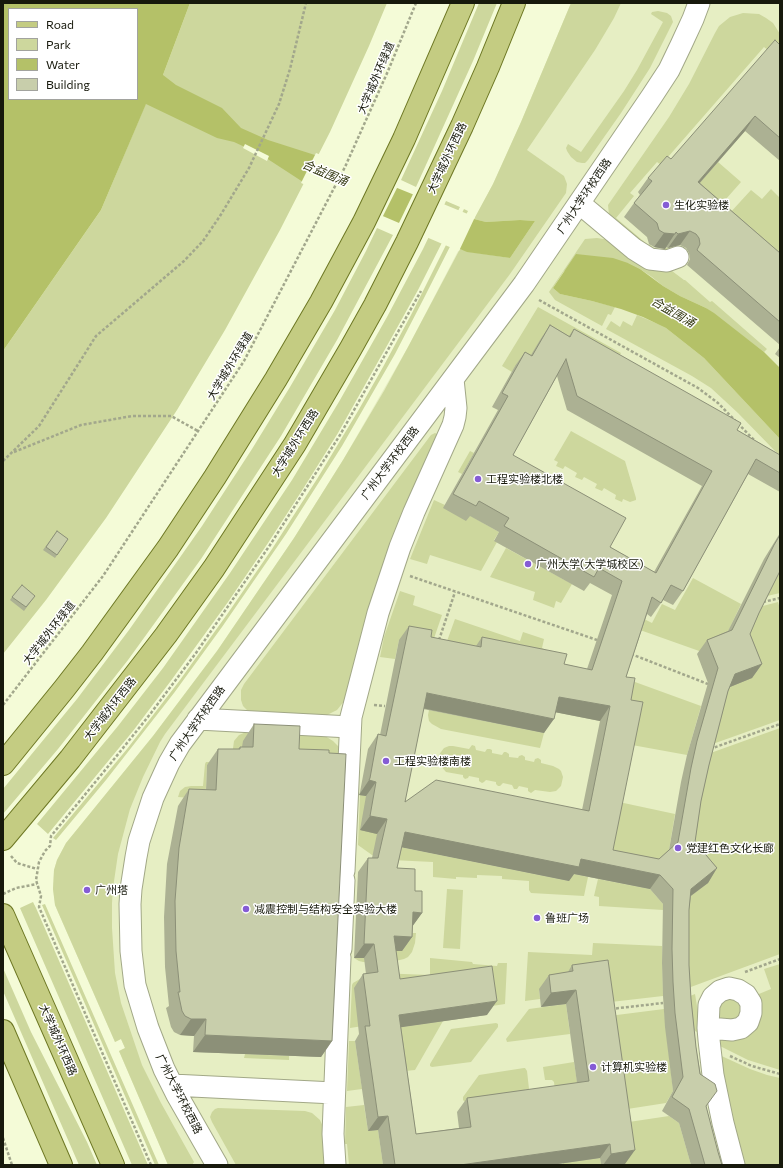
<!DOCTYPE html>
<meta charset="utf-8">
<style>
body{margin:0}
#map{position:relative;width:783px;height:1168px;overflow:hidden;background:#f4fbd7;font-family:Commissioner,sans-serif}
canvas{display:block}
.frame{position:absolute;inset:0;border:4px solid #17190c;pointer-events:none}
.legend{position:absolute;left:8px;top:8px;width:130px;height:92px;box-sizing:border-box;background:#fff;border:1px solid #a2a39e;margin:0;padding:5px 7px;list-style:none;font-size:12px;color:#17190c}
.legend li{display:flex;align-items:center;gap:8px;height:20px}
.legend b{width:20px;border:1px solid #a2a39e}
</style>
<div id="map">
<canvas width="783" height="1168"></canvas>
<div class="frame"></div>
<ul class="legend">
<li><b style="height:5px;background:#c4cc82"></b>Road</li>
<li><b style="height:11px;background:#cdd79d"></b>Park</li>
<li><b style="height:11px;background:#b4c168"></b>Water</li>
<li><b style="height:11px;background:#c8ceab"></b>Building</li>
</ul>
</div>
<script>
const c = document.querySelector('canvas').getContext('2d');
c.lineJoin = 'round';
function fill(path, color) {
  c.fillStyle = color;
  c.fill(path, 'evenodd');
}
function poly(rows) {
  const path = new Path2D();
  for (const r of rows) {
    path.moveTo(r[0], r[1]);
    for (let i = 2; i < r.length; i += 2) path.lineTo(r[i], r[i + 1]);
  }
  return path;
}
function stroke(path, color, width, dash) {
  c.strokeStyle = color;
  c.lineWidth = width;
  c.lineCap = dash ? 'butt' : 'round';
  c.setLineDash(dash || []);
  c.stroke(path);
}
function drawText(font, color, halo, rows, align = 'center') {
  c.font = font + ' Commissioner,"Noto Sans SC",sans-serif';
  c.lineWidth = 3;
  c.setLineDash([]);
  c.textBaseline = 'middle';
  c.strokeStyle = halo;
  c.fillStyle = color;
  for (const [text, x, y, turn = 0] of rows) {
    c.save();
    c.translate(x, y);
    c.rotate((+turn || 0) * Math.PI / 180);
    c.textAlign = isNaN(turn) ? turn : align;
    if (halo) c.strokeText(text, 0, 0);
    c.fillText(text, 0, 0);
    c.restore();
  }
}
const built = poly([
 [571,3,780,3,780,1165,168,1165,119,1051,125,1048,121,1039,115,1042,58,912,55,905,53,889,54,870,57,860,66,843,153,736,217,651,294,538,343,460,408,347,493,184,521,122]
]);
const green = poly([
 [190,3,387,3,369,46,330,132,280,230,225,330,177,410,106,518,46,600,3,654,3,351,101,210,146,103,163,75],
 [479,3,497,3,473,61,416,187,401,180,442,91],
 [571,3,621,3,614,18,595,50,527,150,564,176,567,184,566,193,510,274,165,734,160,742,143,777,130,809,118,854,113,888,112,903,112,928,115,973,121,1003,142,1065,161,1103,194,1162,192,1165,168,1165,119,1051,125,1048,121,1039,115,1042,58,912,55,905,53,889,54,870,57,860,66,843,153,736,217,651,294,538,343,460,384,391,408,347,460,249,471,252,510,258,535,221,520,220,486,222,474,219,493,184,521,122],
 [658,11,667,13,671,16,673,22,650,68,621,113,588,160,585,163,582,163,577,162,571,157,567,151,566,148,568,144,581,152,624,91,637,70,663,22,651,14,652,12],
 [743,13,759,14,766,18,773,23,780,34,780,60,764,47,661,165,657,162,630,193,634,196,616,218,648,245,649,244,660,253,666,247,670,250,668,252,664,254,662,254,655,252,648,249,642,245,614,222,609,215,608,205,669,117,689,84,715,33,719,26,730,17],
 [718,162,741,182,711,216,688,196],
 [771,189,780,198,780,258,729,214,751,190,762,199],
 [446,201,460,207,418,290,393,335,338,433,303,489,268,543,228,602,170,682,133,731,48,834,37,824,118,726,163,668,230,573,292,480,340,400,387,317,423,249],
 [464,209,468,211,423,300,395,354,342,446,286,534,222,627,174,693,106,780,56,840,53,838,127,749,180,680,228,613,272,549,317,479,358,411,383,367,411,315],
 [377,228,393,235,337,340,281,436,253,479,201,559,128,660,58,749,3,814,3,789,77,699,129,630,202,526,252,449,290,387,335,310,366,251],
 [597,238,610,240,672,271,684,280,685,280,710,302,712,301,767,349,764,352,706,308,680,296,663,286,652,277,640,269,628,263,564,271,553,288,560,294,592,301,615,307,611,315,608,314,602,326,555,300,549,292,585,239],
 [538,307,621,353,614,366,522,370,515,366,512,372,502,366],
 [637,315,658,324,666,328,704,358,780,439,780,458,776,452,738,413,711,388,692,376,606,329,611,321,620,327,623,321,632,326],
 [571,431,625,461,636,498,636,500,630,502,623,499,622,502,615,499,616,495,604,488,602,491,595,488,597,484,584,477,582,480,575,477,577,473,565,466,563,469,556,466,558,462,554,460],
 [435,433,439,435,345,700,337,710,325,716,248,711,243,706,241,700,241,690,244,684,431,435],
 [470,451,474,453,462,474,458,472],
 [434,500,445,505,444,508,469,515,499,532,494,540,497,542,481,571,430,555,427,564,410,559],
 [506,548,572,584,561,603,556,601,554,608,533,600,535,592,490,577],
 [780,566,780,593,767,596],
 [693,578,741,604,722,644,702,652,640,630,644,619,652,623,662,604,675,610],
 [400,591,415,596,413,605,442,615,429,653,399,640,395,659,380,657,384,637],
 [778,602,780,609,780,720,707,746,740,649,759,607],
 [455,619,520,641,523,632,544,639,542,648,546,650,542,666,442,655],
 [624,678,701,706,687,755,632,745,626,711],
 [429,710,544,733,540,748,441,729,432,724,429,721,428,715],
 [780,728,780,954,680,991,685,856,705,755],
 [246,732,325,736,333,741,340,748,344,761,231,763,234,741,239,735],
 [472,745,475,746,476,750,485,752,487,749,490,749,492,750,492,753,502,755,504,752,506,752,509,754,509,757,518,758,519,756,522,755,525,757,525,760,534,762,535,759,538,758,541,760,541,763,553,766,559,769,561,771,563,777,561,786,556,791,550,792,535,790,531,793,528,791,528,788,519,786,517,789,514,789,512,785,503,783,500,786,498,786,496,784,496,782,486,780,484,782,482,783,479,781,479,778,469,776,468,778,465,779,463,777,463,775,446,772,440,765,438,756,444,748,449,746,453,746,469,749],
 [206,762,210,762,207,765,205,807,203,799,178,797,180,791,185,787,191,786,203,786,205,764],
 [360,795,367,796,382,834,380,843,569,881,570,873,588,877,584,896,531,893,529,890,529,881,502,879,502,876,477,875,477,878,456,877,456,879,433,877,433,862,392,860,372,855,358,845],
 [619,802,675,814,668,856,649,873,595,858],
 [598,879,650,889,663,904,663,910,599,906,599,897,594,896],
 [447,889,463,890,460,949,443,948],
 [33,902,36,908,148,1165,132,1165,20,908],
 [45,904,159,1165,155,1165,42,905],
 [402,933,416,933,415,943,412,952,408,957,404,959,387,963,363,962,359,961,354,958,355,949,402,951],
 [593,943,662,946,663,996,602,1003,539,989,540,999,525,1001,528,952,592,955],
 [430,958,472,962,473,964,497,966,498,963,507,963,505,1004,350,1028,352,985,353,983,367,975,377,973,430,975],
 [780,964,780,1070,748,1060,716,1044,718,1041,724,1037,754,996,771,989,764,969],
 [3,968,31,1032,87,1142,97,1165,79,1165,3,991],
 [695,994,702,1036,682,1021,680,1000],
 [729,994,745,1005,737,1022,719,1019,716,1013,718,1000],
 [566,1004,570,1034,507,1042,506,1039,529,1009],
 [664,1009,673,1091,666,1103,621,1110,609,1016],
 [443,1021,415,1070,395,1072,389,1029],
 [496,1023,498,1024,498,1027,471,1062,432,1067,430,1066,430,1064,451,1029],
 [349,1041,355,1041,362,1089,347,1091],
 [715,1053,750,1069,767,1075,780,1078,780,1165,739,1165],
 [245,1054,289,1056,289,1060,244,1058],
 [574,1062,579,1095,556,1098,554,1082,552,1080,545,1080,543,1067],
 [524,1068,525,1068,527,1071,529,1089,465,1102,463,1100,463,1097,479,1075],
 [364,1105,368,1131,378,1130,383,1165,349,1165,347,1144,345,1144,346,1107],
 [218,1108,305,1111,312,1113,320,1120,325,1131,330,1165,236,1165,212,1122,210,1117,212,1112,215,1109],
 [669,1116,679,1123,691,1165,621,1165,624,1164,602,1126],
 [600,1158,601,1165,563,1165,563,1163]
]);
const water = poly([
 [3,3,190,3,163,75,176,85,222,108,241,128,268,140,318,156,474,219,486,222,520,220,535,221,510,258,467,252,303,182,260,154,234,142,217,138,146,104,101,210,3,351],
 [9,9,137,9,137,99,9,99],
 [576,254,613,258,628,263,640,269,663,286,680,296,706,308,714,313,764,352,780,368,780,439,704,358,666,328,643,317,621,309,592,301,560,294,553,288]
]);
const pier = poly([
 [245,144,269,156,267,161,243,148],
 [316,153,398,186,382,218,301,183],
 [414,192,475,217,459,251,398,225]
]);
const path = poly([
 [539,300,698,388,718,403,755,441],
 [14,452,81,425,132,416,171,416,198,431],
 [3,461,39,426,96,336,184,261,203,241,220,216,249,168,279,104,290,69,306,3],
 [410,576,597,640],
 [763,602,780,598],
 [439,640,455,592],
 [631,654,708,684],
 [3,705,103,576,244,361,345,167,388,71,416,3],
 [374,705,385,706],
 [710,749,780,724],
 [11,856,17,863,37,869],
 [3,894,16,888,37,884],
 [745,972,780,959],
 [611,1009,663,1003],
 [730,1056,752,1066,780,1074],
 [3,1138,12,1165],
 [151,1165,39,907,41,896,36,880,39,862,45,851,50,846,51,836,115,758,151,713,196,653,270,545,340,435,421,291]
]);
const minor = poly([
 [579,203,634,249,650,259,667,261,678,257],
 [198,719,350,727],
 [344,871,351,717,378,613,400,547,414,512,453,425,455,417,456,408,453,379],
 [341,949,344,880],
 [708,1028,732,1030,741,1028,748,1022,751,1013,751,1003,746,995,738,990,729,988,720,991,713,997,709,1005,708,1028,709,1040,713,1075,723,1123,734,1165],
 [172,1085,334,1093],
 [217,1165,177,1095,164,1069,148,1028,135,985,131,951,130,904,131,889,136,857,139,841,153,798,169,763,180,744,524,284,652,96,669,70,681,45,693,19,699,3],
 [335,1165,333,1134,340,957]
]);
const major = poly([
 [3,764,64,689,92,653,168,548,215,477,276,379,321,302,364,222,404,139,463,3],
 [3,839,70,759,166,635,214,568,295,444,351,348,375,305,407,242,462,126,488,67,514,3],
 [3,915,113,1165],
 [3,1031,61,1165]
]);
const wall = poly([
 [780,45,780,161,745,131,700,183,780,253,780,345,687,265,690,259,689,253,686,248,680,245,668,248,666,247,665,249,654,247,649,244,647,237,624,217,634,203,640,195,638,192,648,178,671,159],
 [550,325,569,336,574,329,737,430,780,455,780,492,748,474,683,591,673,605,663,600,651,617,647,614,626,677,631,700,613,850,659,859,669,850,681,782,687,755,708,683,697,654,707,640,728,631,764,559,780,533,780,571,759,613,750,634,762,664,752,678,730,687,728,691,709,765,701,801,695,842,717,868,708,883,691,896,689,910,689,965,691,999,696,1047,706,1106,718,1152,722,1165,691,1165,679,1123,662,1111,673,1091,665,1027,663,996,662,963,663,904,650,889,574,874,569,881,402,847,397,868,415,891,422,913,413,925,412,937,402,951,396,951,400,979,487,1015,401,1027,416,1134,459,1128,457,1112,467,1098,577,1083,566,1004,541,1007,539,989,549,975,568,972,572,965,625,1164,601,1165,600,1158,551,1165,383,1165,378,1130,368,1131,355,1041,359,1034,354,988,363,974,366,974,364,958,354,958,358,872,368,858,372,858,377,834,360,830,366,796,359,795,360,792,368,749,378,734,380,735,399,640,409,626,431,637,476,646,482,637,564,664,587,669,612,595,590,583,584,591,494,541,499,532,470,516,466,521,443,508,498,410,492,407,515,366,525,352,531,355,540,340],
 [557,376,567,410,702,486,654,572,610,547,513,455],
 [423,709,544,733,555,712,600,721,582,810,405,802],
 [780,347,780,358,775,354],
 [57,531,68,539,55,558,43,550],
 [35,596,24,611,10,600,12,597],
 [254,724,299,749,332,1041,321,1057,193,1052,194,1036,180,1035,174,1032,171,1027,166,1008,169,1006,165,967,164,917,167,864,178,806,189,789,206,790,207,765,218,749,238,749,240,747,242,747,243,741]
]);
const shadedWall = poly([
 [755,116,745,131,688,196,698,182],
 [690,231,680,245,668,248,678,234],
 [676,232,665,249,654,247,664,233],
 [762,664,752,678,725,689,735,674],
 [427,693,554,719,544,733,417,707],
 [559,697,610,706,600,721,549,711],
 [369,780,376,782,366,796,359,795],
 [370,816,387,819,377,834,360,830],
 [405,832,581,859,660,875,650,889,574,874,569,881,395,846],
 [717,868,708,883,681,903,691,889],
 [413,912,422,913,412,927],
 [394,936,412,937,402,951,384,951],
 [364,944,374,944,364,958,354,958],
 [576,990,566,1004,541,1007,551,993],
 [497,1001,487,1015,389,1029,399,1015],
 [191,1019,206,1019,194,1036,180,1035],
 [205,1035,332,1041,321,1057,193,1052],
 [388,1116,378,1130,368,1131,378,1117],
 [610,1144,600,1158,551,1165,460,1165],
 [635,1150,625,1164,603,1165,611,1154]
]);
const building = poly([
 [775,40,780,45,780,138,755,116,698,182,780,253,780,322,697,250,700,244,699,238,696,234,690,231,678,234,676,232,675,234,664,233,659,230,657,223,634,203,652,181,648,178,667,156,671,159,775,40],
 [550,325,570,337,574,329,741,423,737,430,780,455,780,473,756,459,683,591,671,585,661,603,652,597,626,677,635,678,631,700,643,702,613,850,659,859,678,842,691,768,697,741,718,668,707,640,732,630,774,545,780,535,780,571,759,613,750,634,762,664,735,674,728,691,709,765,701,801,695,842,717,868,691,889,689,910,689,965,691,999,696,1047,700,1074,715,1084,717,1091,706,1106,718,1152,722,1165,705,1165,689,1109,672,1097,683,1077,675,1013,673,982,672,949,673,889,660,875,581,859,579,867,405,832,397,868,415,869,415,891,422,891,422,913,413,912,412,937,394,936,400,979,492,966,497,1001,399,1015,416,1134,471,1127,467,1098,589,1081,576,990,551,993,549,975,573,971,572,965,608,960,635,1150,611,1154,610,1144,460,1165,395,1165,388,1116,378,1117,365,1026,370,1026,363,974,378,972,374,944,364,944,368,858,378,858,387,819,370,816,376,782,369,780,370,778,378,734,386,736,409,626,432,630,431,637,481,647,482,637,567,654,564,664,592,670,622,581,599,568,594,577,504,526,509,518,479,501,476,506,453,494,508,396,502,393,525,352,532,356,550,325],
 [566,359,577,396,712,471,656,573,610,547,626,518,513,455,566,359],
 [427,693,554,719,559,697,610,706,589,811,436,780,405,802,427,693],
 [57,531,68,539,57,555,46,547,57,531],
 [22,585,35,596,26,607,12,597,22,585],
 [254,724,300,726,299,749,329,750,329,753,346,754,332,1041,205,1035,206,1019,191,1019,185,1016,182,1011,178,992,180,992,176,951,175,901,179,848,189,789,216,790,218,749,240,749,240,747,253,747,254,724]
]);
const markers = [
 [666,205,4,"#855cd5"],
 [478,479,4,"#855cd5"],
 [528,564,4,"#855cd5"],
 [386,761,4,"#855cd5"],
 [678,848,4,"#855cd5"],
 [87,890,4,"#855cd5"],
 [246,909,4,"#855cd5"],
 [537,918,4,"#855cd5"],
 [593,1067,4,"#855cd5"]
];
const streetNames = [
 ["大学城外环绿道",376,78,-67],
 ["大学城外环西路",447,158,-65],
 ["广州大学环校西路",584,196,-56],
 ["大学城外环绿道",230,366,-59],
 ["大学城外环西路",295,443,-58],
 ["广州大学环校西路",390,463,-53],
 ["大学城外环绿道",49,633,-52],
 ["大学城外环西路",110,709,-52],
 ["广州大学环校西路",197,723,-55],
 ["大学城外环西路",58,1040,66],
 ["广州大学环校西路",179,1094,63]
];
const poiNames = [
 ["生化实验楼",674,205],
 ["工程实验楼北楼",486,479],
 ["广州大学(大学城校区)",536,564],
 ["工程实验楼南楼",394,761],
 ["党建红色文化长廊",686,848],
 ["广州塔",95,890],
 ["减震控制与结构安全实验大楼",254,909],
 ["鲁班广场",545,918],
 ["计算机实验楼",601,1067]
];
const waterNames = [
 ["合益围涌",325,173,23],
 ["合益围涌",673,312,30]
];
fill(built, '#e6eec3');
fill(green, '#cdd79d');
fill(water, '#b4c168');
fill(pier, '#f4fbd7');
stroke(minor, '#a2a887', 23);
stroke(major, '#6d7723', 24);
stroke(path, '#a2a78c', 2.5, [3, 2]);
stroke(minor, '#fff', 21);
stroke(major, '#c4cc82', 22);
fill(wall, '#acb193');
fill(shadedWall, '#8c9078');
fill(building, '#c8ceab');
stroke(building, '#8c9078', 1);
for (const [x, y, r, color] of markers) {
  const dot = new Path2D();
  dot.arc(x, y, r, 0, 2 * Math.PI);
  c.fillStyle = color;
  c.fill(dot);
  stroke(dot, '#fff', 1.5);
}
drawText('11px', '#17190c', '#fff', streetNames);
drawText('11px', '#17190c', '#fff', poiNames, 'left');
drawText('italic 12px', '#31360f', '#fff', waterNames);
</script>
